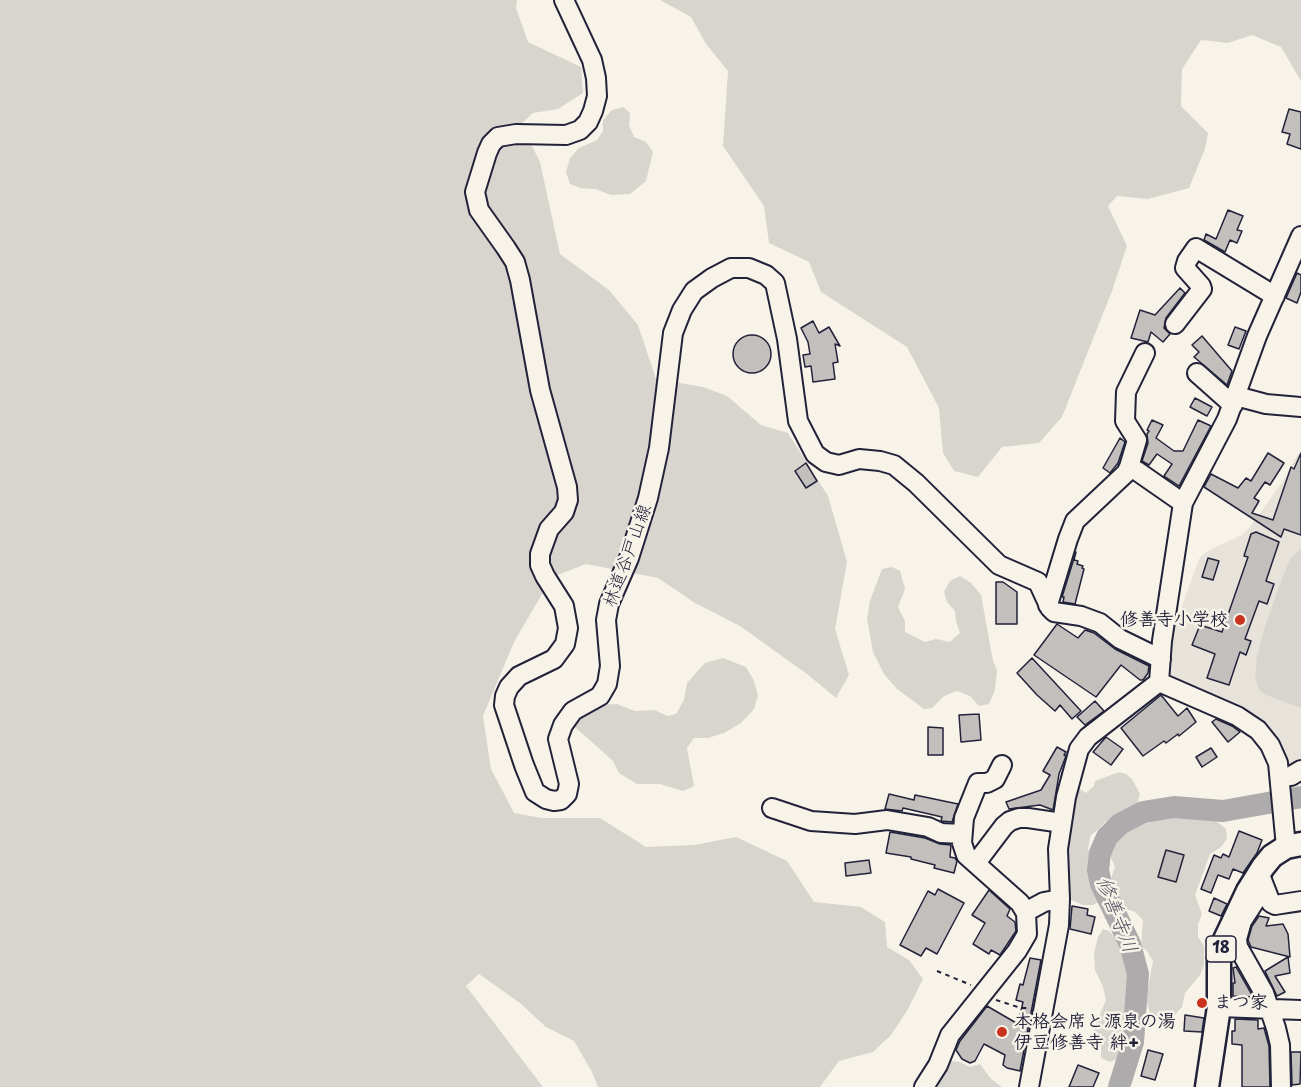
<!DOCTYPE html>
<meta charset="utf-8">
<style>
body{margin:0}
canvas{display:block;background:#f7f3e8}
</style>
<canvas width="1301" height="1087"></canvas>
<script>
const c = document.querySelector('canvas').getContext('2d');
c.lineJoin = 'round';
function fill(path, color) {
  c.fillStyle = color;
  c.fill(path, 'evenodd');
}
function poly(rows) {
  const path = new Path2D();
  for (const r of rows) {
    if (r.length === 3) {
      path.moveTo(r[0] + r[2], r[1]);
      path.arc(r[0], r[1], r[2], 0, 2 * Math.PI);
      continue;
    }
    path.moveTo(r[0], r[1]);
    for (let i = 2; i < r.length; i += 2) path.lineTo(r[i], r[i + 1]);
  }
  return path;
}
function stroke(path, color, width, dash) {
  c.strokeStyle = color;
  c.lineWidth = width;
  c.lineCap = dash ? 'butt' : 'round';
  c.setLineDash(dash || []);
  c.stroke(path);
}
function drawText(font, color, halo, rows, align = 'center') {
  c.font = font + ' "Playpen Sans","Klee One",sans-serif';
  c.lineWidth = 5;
  c.setLineDash([]);
  c.textBaseline = 'middle';
  c.strokeStyle = halo;
  c.fillStyle = color;
  for (const [text, x, y, turn = 0] of rows) {
    c.save();
    c.translate(x, y);
    c.rotate((+turn || 0) * Math.PI / 180);
    c.textAlign = isNaN(turn) ? turn : align;
    if (halo) c.strokeText(text, 0, 0);
    c.fillText(text, 0, 0);
    c.restore();
  }
}
const built = poly([
 [1298,454,1301,455,1301,767,1290,768,1287,766,1281,747,1273,734,1182,683,1172,676,1168,669,1170,645,1180,611,1200,557,1211,549,1242,535,1250,527,1281,484]
]);
const green = poly([
 [0,0,517,0,516,8,528,42,581,67,583,93,558,109,533,113,521,124,540,162,560,254,609,290,638,325,656,379,703,387,727,396,761,425,788,433,828,496,847,562,835,629,849,675,836,698,807,674,740,626,695,603,658,578,586,564,552,577,514,642,483,716,491,769,514,813,542,818,600,818,646,847,694,845,736,837,787,861,814,902,861,907,885,922,887,947,909,960,923,979,908,1009,891,1035,873,1052,839,1061,820,1087,598,1087,592,1072,574,1041,546,1027,520,1003,479,974,466,986,543,1087,0,1087],
 [660,0,1301,0,1301,81,1281,47,1252,35,1228,43,1201,40,1182,69,1181,106,1208,133,1205,149,1189,188,1148,199,1117,196,1108,206,1127,246,1112,291,1062,417,1039,443,1002,447,978,477,954,471,943,453,939,408,907,347,821,292,809,262,769,243,764,206,723,146,728,71,706,44,691,17],
 [623,107,630,113,629,125,634,137,646,142,653,152,646,181,630,194,611,195,595,189,580,188,570,184,566,172,570,158,579,148,597,140,603,131,603,120,612,110],
 [1301,548,1301,708,1269,696,1260,691,1255,678,1257,657,1263,632,1278,589,1290,559],
 [892,567,900,571,905,589,898,607,905,621,905,632,925,642,936,639,950,642,960,633,956,621,955,611,947,602,944,592,950,581,960,576,971,583,981,595,993,661,997,670,995,690,989,704,979,706,970,696,957,691,944,696,932,708,924,709,897,689,884,674,873,652,867,619,870,601,882,569],
 [723,658,746,667,753,679,758,695,754,709,741,723,724,733,708,738,694,738,687,748,694,786,683,791,660,784,637,784,619,773,613,761,575,727,582,712,594,705,617,704,635,711,654,710,668,716,676,714,684,700,687,683,705,663],
 [1119,772,1126,774,1132,779,1140,794,1137,804,1121,817,1113,818,1105,822,1100,828,1091,835,1088,848,1092,862,1091,881,1099,902,1093,905,1083,905,1067,898,1066,832,1072,793,1080,789,1086,793,1094,786,1095,781],
 [1155,815,1188,815,1214,819,1226,829,1227,839,1221,847,1210,854,1195,895,1202,914,1198,924,1198,937,1204,946,1204,965,1200,975,1185,993,1182,1007,1172,1018,1163,1021,1151,1016,1147,1003,1147,994,1153,961,1147,951,1141,946,1143,920,1135,912,1121,907,1112,894,1111,879,1115,867,1109,853,1121,834,1127,828],
 [1103,929,1109,931,1118,941,1122,955,1128,965,1127,980,1130,1005,1127,1026,1124,1031,1126,1040,1118,1059,1110,1062,1101,1058,1101,1045,1094,1037,1093,1031,1106,1000,1103,987,1095,970,1094,954,1098,937],
 [949,1061,960,1062,970,1067,980,1064,991,1079,1002,1087,934,1087]
]);
const river = poly([
 [1119,1087,1133,1042,1138,974,1130,944,1101,884,1098,870,1100,853,1107,837,1120,824,1143,812,1174,807,1223,811,1301,797]
]);
const building = poly([
 [1289,109,1301,112,1301,149,1287,144,1290,134,1282,132,1289,109],
 [1228,210,1243,216,1237,230,1242,231,1237,243,1230,240,1225,252,1204,240,1206,234,1216,239,1228,210],
 [1297,273,1301,275,1301,292,1297,303,1286,298,1297,273],
 [1180,288,1185,293,1166,318,1164,328,1170,334,1163,342,1151,332,1148,342,1131,338,1140,310,1155,315,1180,288],
 [813,321,819,333,829,327,840,346,835,344,838,362,833,363,835,379,813,382,811,366,805,367,803,355,810,354,808,342,801,328,813,321],
 [1235,327,1246,331,1239,349,1228,345,1235,327],
 [752,354,19],
 [1202,336,1232,371,1227,385,1194,357,1199,352,1192,345,1202,336],
 [1195,398,1212,407,1207,416,1190,407,1195,398],
 [1152,420,1163,425,1156,438,1174,451,1183,451,1198,420,1211,426,1179,486,1164,476,1172,464,1157,454,1149,465,1142,461,1148,443,1147,434,1149,431,1147,430,1152,420],
 [1120,438,1125,442,1118,463,1110,473,1103,468,1120,438],
 [1268,453,1284,463,1270,485,1265,482,1254,498,1259,501,1252,513,1273,520,1291,467,1294,469,1301,453,1301,535,1284,529,1281,537,1204,487,1211,474,1238,488,1246,478,1251,481,1268,453],
 [806,463,817,481,806,488,795,471,806,463],
 [1256,532,1279,542,1266,581,1274,584,1267,604,1259,601,1245,639,1251,641,1246,655,1240,652,1229,685,1207,678,1215,654,1192,645,1200,625,1222,632,1248,557,1244,556,1251,534,1256,532],
 [1076,552,1074,560,1078,561,1077,564,1083,566,1082,568,1084,569,1075,604,1063,602,1064,597,1062,597,1076,552],
 [1208,558,1219,561,1213,580,1202,577,1208,558],
 [996,582,1003,582,1017,592,1017,624,996,624,996,582],
 [1057,624,1078,638,1085,630,1094,633,1115,649,1149,666,1148,673,1143,680,1140,680,1121,665,1096,697,1034,655,1057,624],
 [1032,658,1081,711,1072,719,1060,705,1055,711,1037,695,1017,673,1032,658],
 [1161,695,1178,716,1187,708,1196,722,1179,736,1178,734,1166,743,1164,741,1143,756,1121,728,1161,695],
 [1095,701,1104,711,1085,725,1077,717,1095,701],
 [979,714,981,740,961,742,959,715,979,714],
 [1216,719,1232,726,1240,732,1228,742,1212,722,1216,719],
 [928,727,943,728,943,755,928,755,928,727],
 [1106,737,1123,749,1111,765,1093,752,1106,737],
 [1057,747,1066,752,1064,755,1066,756,1059,774,1053,810,1040,805,1009,809,1006,802,1041,790,1050,775,1043,771,1057,747],
 [1211,748,1217,757,1202,767,1196,757,1211,748],
 [889,794,914,800,915,795,958,804,952,822,941,821,942,817,903,808,902,811,885,809,889,794],
 [1239,831,1262,840,1257,853,1243,873,1233,869,1229,879,1218,875,1211,893,1201,889,1214,855,1221,858,1223,854,1229,857,1239,831],
 [890,832,925,838,940,844,951,845,950,857,955,858,957,861,954,873,934,868,935,865,911,859,911,857,886,853,890,832],
 [1166,850,1184,855,1176,882,1158,877,1166,850],
 [869,860,871,873,846,876,845,863,869,860],
 [938,889,964,903,937,954,926,948,921,956,900,945,928,891,935,895,938,889],
 [989,890,1010,909,1007,916,1015,922,1016,931,1000,955,991,950,989,954,973,944,985,923,972,915,989,890],
 [1214,898,1227,904,1221,916,1209,911,1214,898],
 [1072,906,1088,909,1087,915,1095,917,1091,934,1070,929,1072,906],
 [1259,916,1269,918,1266,926,1283,924,1288,934,1290,957,1251,947,1248,940,1252,926,1259,916],
 [1288,957,1290,973,1275,976,1285,992,1277,996,1265,971,1288,957],
 [1030,958,1041,960,1020,1071,1007,1068,1003,1065,1005,1055,984,1044,975,1061,970,1063,962,1059,956,1050,960,1041,987,1006,1018,1024,1023,1002,1016,1000,1020,984,1023,985,1030,958],
 [1236,967,1252,995,1252,997,1233,996,1233,983,1235,983,1233,968,1236,967],
 [1185,1015,1204,1018,1202,1032,1184,1031,1185,1015],
 [1235,1019,1258,1020,1258,1029,1264,1028,1269,1046,1270,1087,1242,1087,1242,1045,1232,1044,1232,1031,1235,1031,1235,1019],
 [1148,1050,1163,1054,1155,1080,1141,1076,1148,1050],
 [1291,1052,1301,1052,1300,1084,1292,1085,1291,1052],
 [1078,1065,1099,1073,1093,1087,1069,1087,1078,1065]
]);
const path = poly([
 [937,971,971,985],
 [996,1000,1021,1008,1028,1008]
]);
const minor = poly([
 [564,0,592,60,596,78,597,96,593,111,588,122,580,130,566,135,516,134,498,137,491,144,487,153,475,192,479,210,506,248,515,262,520,280,540,390,567,487,568,500,564,512,549,529,540,554,540,565,545,576,564,606,568,628,565,644,554,659,519,676,509,687,505,696,504,705,524,765,535,792,546,799,554,801,561,800,567,794,569,784,558,739,563,725,573,711,600,696,607,684,610,666,606,620,609,604,629,558,648,498,659,448,673,333,682,310,694,291,712,278,731,268,749,268,766,275,775,283,787,339,798,421,815,454,826,462,839,465,859,459,880,461,894,465,916,483,999,565,1038,582,1050,608,1054,612,1081,616,1100,623,1120,639,1161,659],
 [1175,324,1202,289,1201,286,1185,268,1187,261,1196,248,1275,296],
 [1197,373,1233,405],
 [1236,396,1266,404,1301,407],
 [1129,467,1137,440,1125,421,1126,392,1145,353],
 [1048,605,1068,539,1075,521,1126,473,1129,467,1137,471,1183,503],
 [1159,682,1237,716,1258,730,1270,745,1278,763,1286,847],
 [1280,778,1291,776,1301,770],
 [772,808,811,821,855,824,887,820,928,827,941,833,962,834],
 [976,863,1004,826,1010,821,1019,818,1028,818,1062,823],
 [1262,880,1271,903,1275,905,1301,901],
 [1264,887,1242,921,1237,939,1238,947,1264,993,1276,1028,1280,1045,1281,1087],
 [1026,913,1031,909,1044,902,1060,899],
 [1219,1007,1301,1010],
 [924,1087,938,1065,950,1035,1017,951,1027,934,1026,913,1020,903,966,855,962,843,964,818,978,783,987,783,995,779,1002,765],
 [1029,1087,1059,925,1060,899,1058,849,1066,797,1079,749,1088,737,1159,682,1162,641,1183,503,1227,419,1257,336,1301,236]
]);
const major = poly([
 [1207,1087,1219,1007,1219,959,1223,944,1248,891,1263,867,1272,856,1286,847,1301,844]
]);
const markers = [
 [1240,620,6,"#c8321e"],
 [1202,1003,6,"#c8321e"],
 [1002,1032,6,"#c8321e"]
];
const shields = [
 [1221,949,30]
];
const shieldNames = [
 ["18",1221,949]
];
const streetNames = [
 ["林道谷戸山線",628,556,-70]
];
const poiNames = [
 ["修善寺小学校",1228,620,"right"],
 ["まつ家",1214,1003],
 ["本格会席と源泉の湯",1014,1022],
 ["伊豆修善寺 絆+",1014,1043]
];
const waterNames = [
 ["修善寺川",1116,915,69]
];
fill(built, '#e7e3db');
fill(green, '#d8d5cf');
stroke(river, '#aeabad', 22);
fill(building, '#c2bfbd');
stroke(building, '#22223b', 1.5);
stroke(minor, '#22223b', 22);
stroke(major, '#22223b', 27);
stroke(path, '#22223b', 2, [4.5, 4.5]);
stroke(minor, '#f7f3e8', 18);
stroke(major, '#f7f3e8', 22);
for (const [x, y, r, color] of markers) {
  const dot = new Path2D();
  dot.arc(x, y, r, 0, 2 * Math.PI);
  c.fillStyle = color;
  c.fill(dot);
  stroke(dot, '#f7f3e8', 2);
}
for (const [x, y, w] of shields) {
  const box = new Path2D();
  box.roundRect(x - w / 2, y - 13, w, 26, 4.5);
  c.fillStyle = '#f7f3e8';
  c.fill(box);
  stroke(box, '#22223b', 1.5);
}
drawText('bold 16px', '#22223b', null, shieldNames);
drawText('18px', '#22223b', '#f7f3e8', streetNames);
drawText('bold 18px', '#22223b', '#f7f3e8', poiNames, 'left');
drawText('italic 20px', '#535263', '#f7f3e8', waterNames);
</script>
